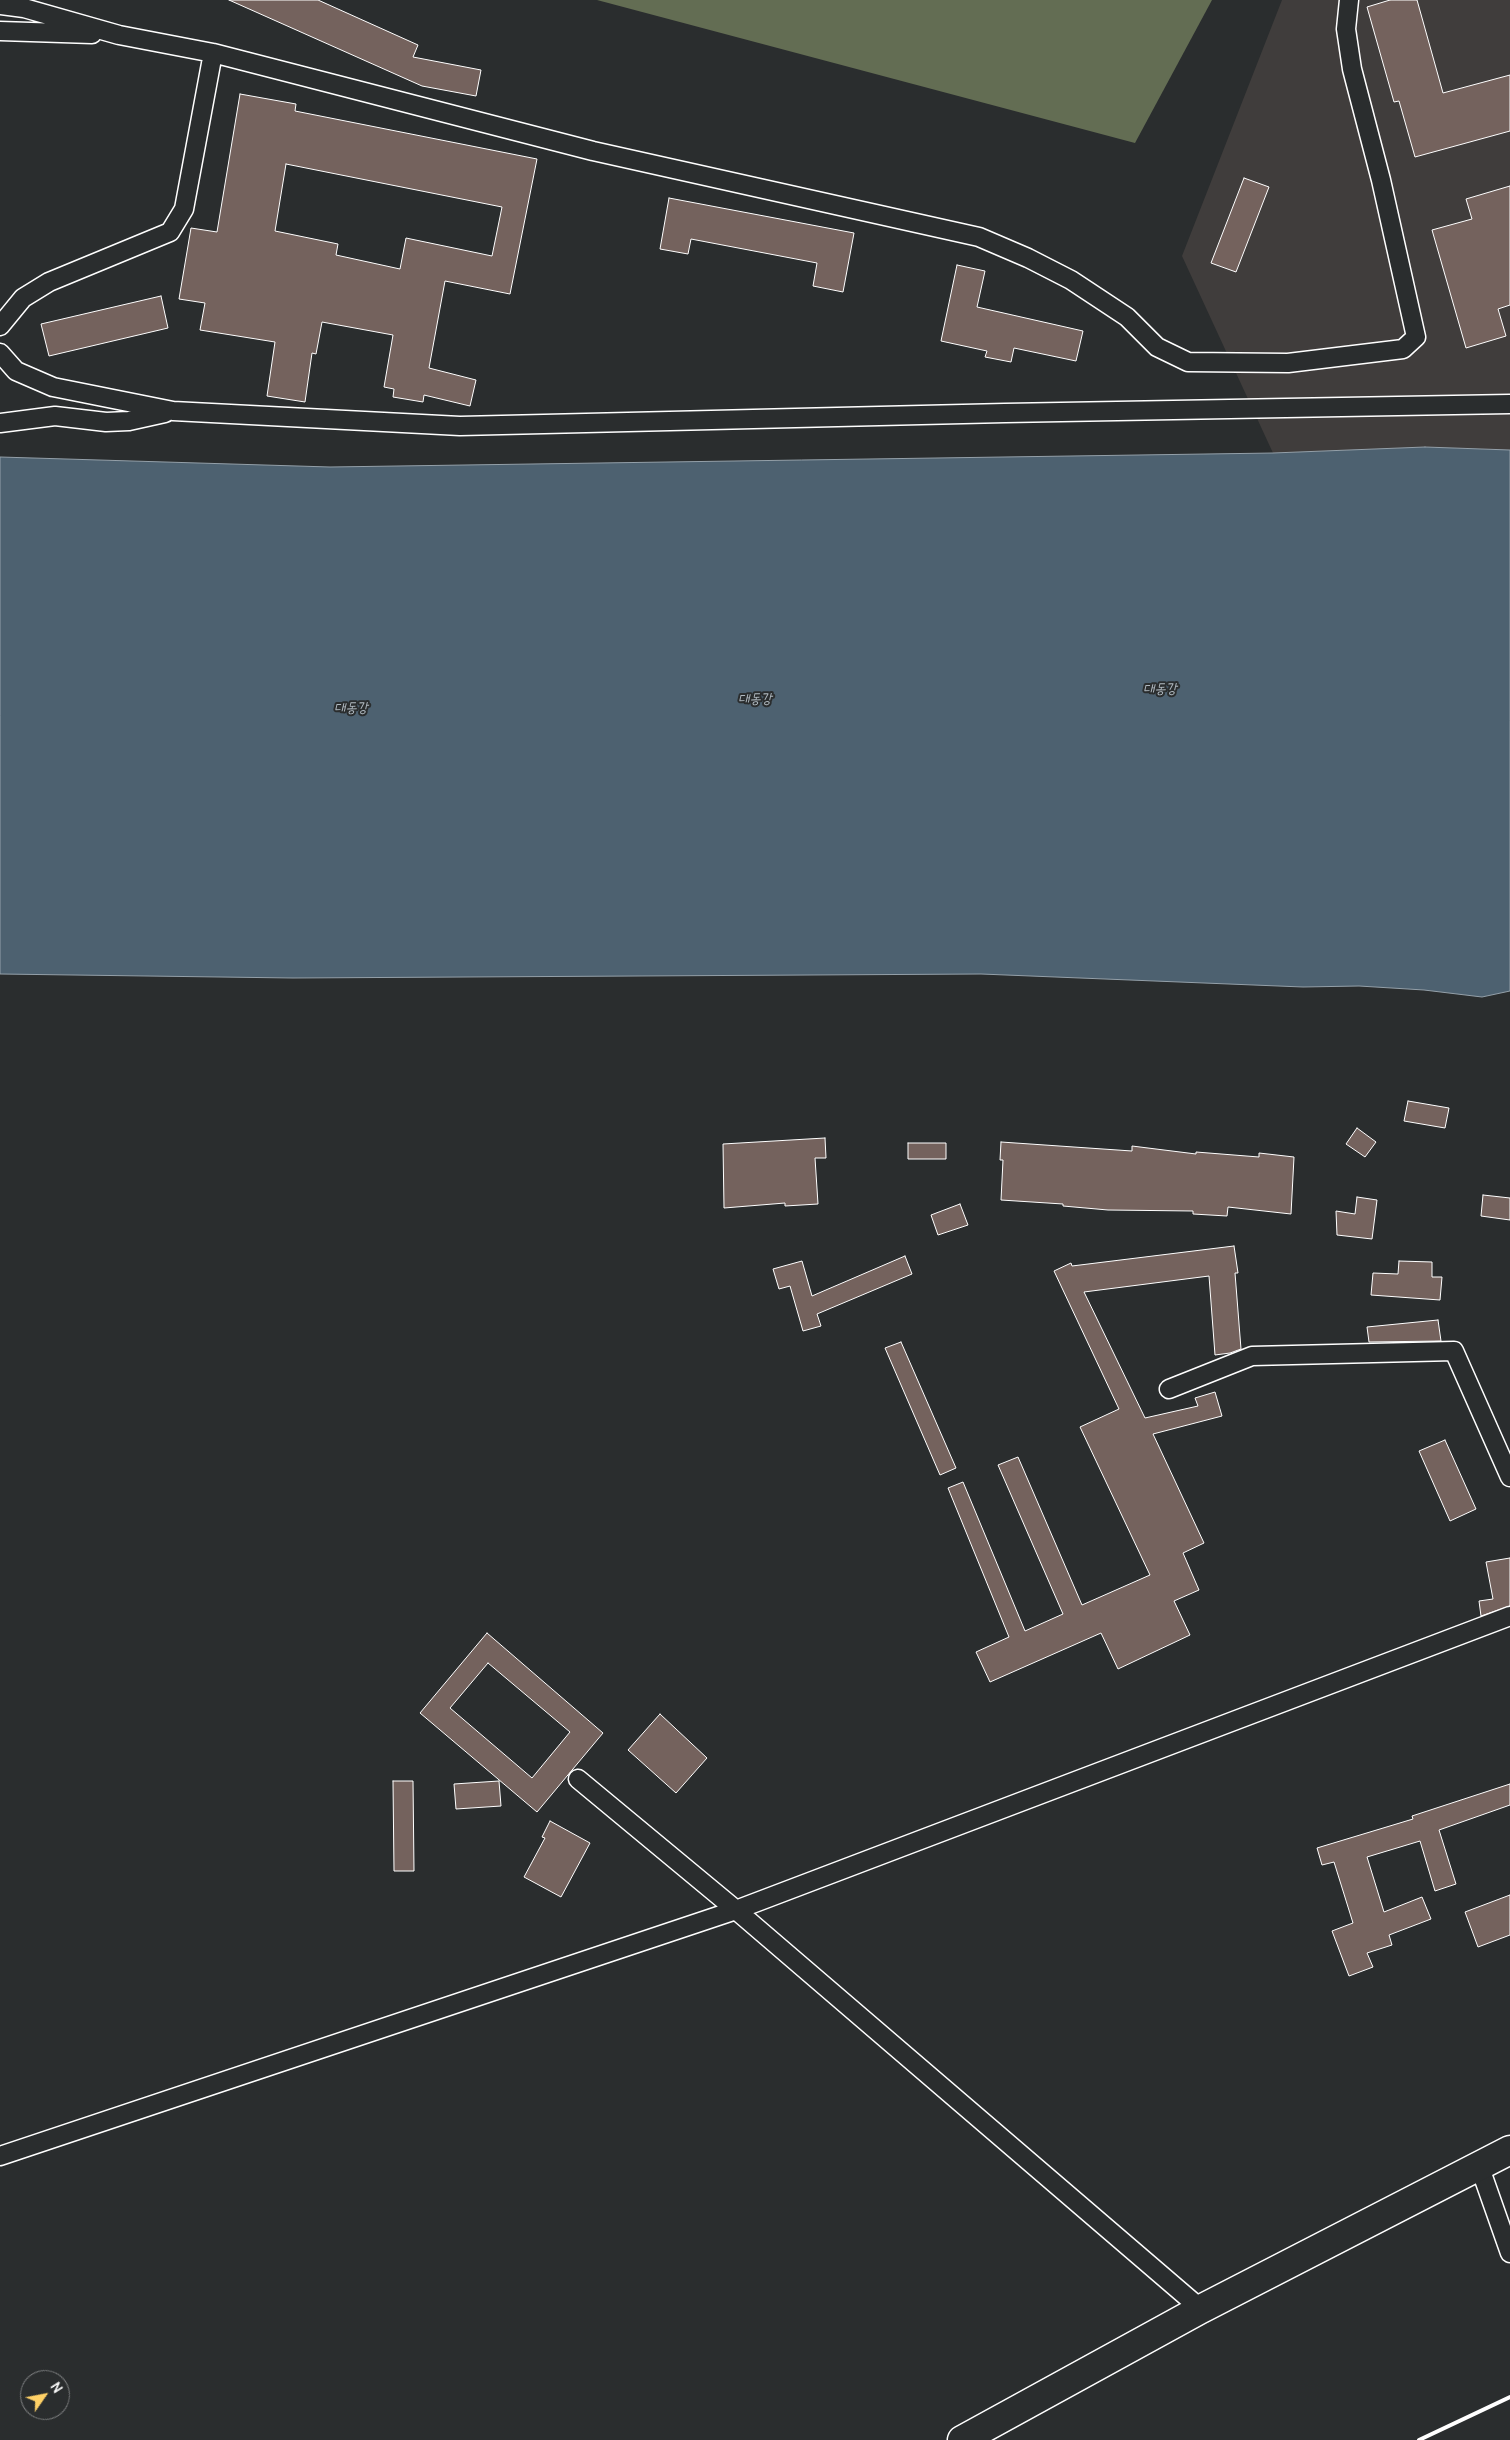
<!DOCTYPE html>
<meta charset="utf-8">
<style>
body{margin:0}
#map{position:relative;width:1510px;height:2440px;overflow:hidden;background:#2a2d2e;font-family:Delius,sans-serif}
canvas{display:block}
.north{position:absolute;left:20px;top:2370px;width:50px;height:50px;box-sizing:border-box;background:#2a2d2e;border:1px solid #7f8182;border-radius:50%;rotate:57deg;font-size:14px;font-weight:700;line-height:20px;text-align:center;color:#fff}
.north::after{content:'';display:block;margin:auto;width:18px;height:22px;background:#ffd166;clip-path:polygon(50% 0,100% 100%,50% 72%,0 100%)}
</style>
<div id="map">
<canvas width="1510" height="2440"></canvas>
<div class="north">N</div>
</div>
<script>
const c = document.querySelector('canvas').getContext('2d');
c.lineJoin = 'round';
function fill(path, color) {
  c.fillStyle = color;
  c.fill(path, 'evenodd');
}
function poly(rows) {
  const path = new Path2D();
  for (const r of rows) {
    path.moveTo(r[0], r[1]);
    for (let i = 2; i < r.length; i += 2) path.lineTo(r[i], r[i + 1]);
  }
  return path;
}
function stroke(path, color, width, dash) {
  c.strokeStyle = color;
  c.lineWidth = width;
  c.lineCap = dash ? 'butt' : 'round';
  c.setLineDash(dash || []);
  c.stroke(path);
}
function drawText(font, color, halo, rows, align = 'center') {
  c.font = font + ' Delius,"Poor Story",sans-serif';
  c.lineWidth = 4;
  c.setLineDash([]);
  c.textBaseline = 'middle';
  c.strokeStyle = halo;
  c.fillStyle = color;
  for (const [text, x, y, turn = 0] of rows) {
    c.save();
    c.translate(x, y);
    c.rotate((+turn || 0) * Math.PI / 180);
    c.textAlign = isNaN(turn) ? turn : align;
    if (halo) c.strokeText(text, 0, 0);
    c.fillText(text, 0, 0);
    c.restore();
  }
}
const built = poly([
 [1282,0,1510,0,1510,450,1425,447,1273,453,1182,256]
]);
const green = poly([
 [597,0,1212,0,1135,143]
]);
const water = poly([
 [1425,447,1510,450,1510,991,1482,997,1424,990,1359,986,1303,987,981,974,293,978,0,974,0,457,330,467,1273,453,1425,447]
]);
const building = poly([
 [229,0,318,0,418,45,413,57,481,70,476,96,422,86,229,0],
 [1390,0,1417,0,1443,93,1510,75,1510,131,1415,157,1399,101,1394,102,1367,7,1390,0],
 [240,94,296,104,295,111,537,159,510,294,445,281,429,368,476,380,470,406,424,395,423,402,393,397,394,389,384,387,393,335,322,322,316,354,312,353,305,402,267,396,275,342,200,330,205,303,179,299,191,228,217,232,240,94],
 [286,164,502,207,492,256,406,238,400,269,336,255,338,244,275,231,286,164],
 [1244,178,1269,187,1236,272,1211,263,1244,178],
 [1510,186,1510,305,1498,309,1506,336,1466,348,1432,230,1472,219,1466,199,1510,186],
 [669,198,854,233,843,292,813,286,817,263,691,239,688,254,660,249,669,198],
 [957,265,985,271,977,307,1083,331,1076,361,1014,348,1011,362,985,357,987,351,941,341,957,265],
 [161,296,168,328,49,356,41,324,161,296],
 [1408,1101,1449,1108,1445,1128,1404,1121,1408,1101],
 [1357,1128,1376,1142,1365,1157,1346,1144,1357,1128],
 [825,1138,826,1158,815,1158,818,1204,785,1206,785,1203,724,1208,723,1144,825,1138],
 [1001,1142,1132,1151,1132,1146,1196,1154,1196,1152,1259,1157,1259,1153,1294,1157,1291,1214,1228,1207,1227,1216,1193,1214,1193,1211,1108,1210,1063,1206,1063,1204,1001,1200,1003,1160,1000,1160,1001,1142],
 [908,1143,946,1143,946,1159,908,1159,908,1143],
 [1483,1195,1510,1198,1510,1220,1481,1216,1483,1195],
 [1357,1197,1377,1200,1372,1239,1337,1235,1336,1211,1355,1214,1357,1197],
 [960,1204,968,1225,938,1235,931,1215,960,1204],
 [1234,1246,1238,1273,1235,1273,1241,1349,1230,1353,1215,1355,1209,1276,1084,1292,1145,1418,1198,1406,1195,1398,1215,1392,1222,1416,1153,1434,1204,1543,1183,1553,1199,1590,1174,1601,1190,1635,1118,1669,1101,1633,990,1682,976,1652,1009,1637,948,1488,963,1482,1025,1631,1063,1614,998,1465,1018,1457,1082,1605,1150,1575,1080,1427,1119,1409,1054,1271,1071,1263,1072,1266,1234,1246],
 [905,1256,912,1274,817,1314,821,1326,803,1331,790,1286,779,1289,773,1269,802,1261,812,1296,905,1256],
 [1399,1261,1432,1262,1432,1277,1442,1277,1440,1300,1371,1295,1373,1273,1398,1274,1399,1261],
 [1438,1320,1441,1341,1369,1342,1367,1327,1438,1320],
 [901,1342,956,1468,940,1475,885,1348,901,1342],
 [1445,1440,1476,1509,1450,1521,1419,1451,1445,1440],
 [1510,1558,1510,1606,1481,1616,1479,1601,1493,1599,1486,1562,1510,1558],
 [487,1633,603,1733,537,1812,420,1713,487,1633],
 [488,1663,570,1732,532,1778,450,1708,488,1663],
 [660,1714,707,1758,676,1793,628,1750,660,1714],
 [393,1781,413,1781,414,1871,394,1871,393,1781],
 [499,1781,501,1806,456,1809,454,1784,499,1781],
 [1510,1784,1510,1805,1439,1830,1456,1884,1435,1891,1420,1841,1367,1857,1384,1912,1422,1897,1431,1919,1389,1935,1392,1945,1367,1953,1373,1967,1349,1976,1332,1931,1353,1923,1334,1862,1322,1865,1317,1848,1413,1819,1412,1816,1510,1784],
 [550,1821,590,1843,561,1897,524,1877,545,1838,542,1837,550,1821],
 [1510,1895,1510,1935,1478,1947,1465,1912,1510,1895]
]);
const street = poly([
 [0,5,24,8,119,35,213,53,593,151,979,237,1028,258,1071,280,1127,317,1157,347,1188,362,1288,363,1403,349,1416,337,1381,180,1352,69,1346,29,1349,0],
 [0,31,92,34],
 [0,326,23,298,49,282,170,232,184,209,213,53],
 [0,353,16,371,53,387,173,411,460,426,1005,413,1510,404],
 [0,423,55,416,106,422,129,421,165,413],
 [1169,1389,1252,1356,1454,1351,1510,1477],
 [578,1779,736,1910,1201,2309],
 [0,2156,736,1910,1510,1616],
 [1479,2165,1510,2253]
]);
const primary = poly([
 [962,2440,1201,2309,1510,2150]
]);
const rail = poly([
 [1419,2440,1510,2397]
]);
const waterNames = [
 ["대동강",1160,689,-1],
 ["대동강",755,699,-1],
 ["대동강",351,708,-1]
];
fill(built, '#403d3c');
fill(green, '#636d53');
fill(water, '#4d6170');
stroke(water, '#94a0a9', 1);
fill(building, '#74625d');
stroke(building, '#fff', 1);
stroke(street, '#fff', 21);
stroke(primary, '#fff', 31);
stroke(street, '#2a2d2e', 18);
stroke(primary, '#2a2d2e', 28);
stroke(rail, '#fff', 4);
drawText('italic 14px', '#afb8bf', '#2a2d2e', waterNames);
</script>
